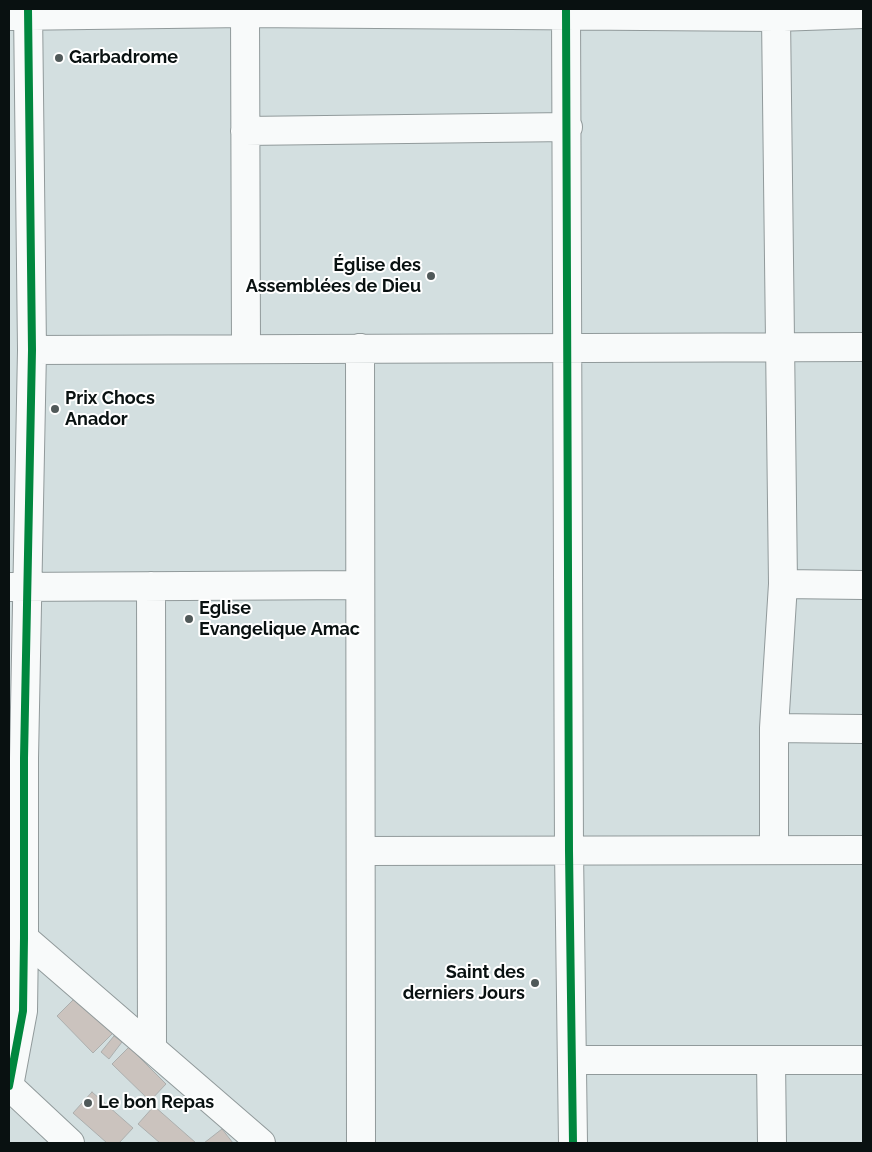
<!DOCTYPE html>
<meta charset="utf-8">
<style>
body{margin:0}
#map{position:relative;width:872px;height:1152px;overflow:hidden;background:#d3dfe0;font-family:Raleway,sans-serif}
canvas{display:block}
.frame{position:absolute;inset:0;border:10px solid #091111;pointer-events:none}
</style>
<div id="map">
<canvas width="872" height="1152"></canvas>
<div class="frame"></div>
</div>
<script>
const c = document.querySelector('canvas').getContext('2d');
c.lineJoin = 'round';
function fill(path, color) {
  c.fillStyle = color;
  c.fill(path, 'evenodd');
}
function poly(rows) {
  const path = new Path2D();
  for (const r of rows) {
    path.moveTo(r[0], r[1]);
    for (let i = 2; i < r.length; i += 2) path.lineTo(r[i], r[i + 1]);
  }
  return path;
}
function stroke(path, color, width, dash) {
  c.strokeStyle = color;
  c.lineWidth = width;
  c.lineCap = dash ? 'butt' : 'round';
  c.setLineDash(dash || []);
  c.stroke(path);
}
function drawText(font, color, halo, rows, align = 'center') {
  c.font = font + ' Raleway,sans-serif';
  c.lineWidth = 4;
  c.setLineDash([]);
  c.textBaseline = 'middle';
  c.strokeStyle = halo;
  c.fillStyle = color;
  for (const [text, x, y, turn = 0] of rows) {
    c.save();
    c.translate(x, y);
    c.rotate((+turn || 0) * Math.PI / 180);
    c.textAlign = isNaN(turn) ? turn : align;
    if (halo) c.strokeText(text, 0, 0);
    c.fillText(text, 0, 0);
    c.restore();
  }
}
const building = poly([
 [10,840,14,899,9,900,9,841,10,840],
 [79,994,115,1031,93,1053,57,1016,79,994],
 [114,1036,122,1042,109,1059,101,1052,114,1036],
 [129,1047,166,1084,150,1101,112,1064,129,1047],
 [92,1092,133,1128,119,1143,107,1143,73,1113,92,1092],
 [154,1106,196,1143,160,1143,138,1124,154,1106],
 [222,1129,233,1143,204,1143,222,1129]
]);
const minor = poly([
 [245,9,246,349],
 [566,9,569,851,573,1143],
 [10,16,245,13,776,17,863,14],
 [245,131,568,127],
 [360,348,361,1143],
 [32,350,863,347],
 [783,584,863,585],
 [151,586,152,1046],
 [10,587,360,585],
 [774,728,863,729],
 [774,850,774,728,783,584,776,17],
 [361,851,863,850],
 [24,938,261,1143],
 [573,1060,863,1060],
 [771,1060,772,1143],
 [9,1086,23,1011,24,938,24,758,32,350,28,9],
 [9,1086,70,1143]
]);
const cycleway = poly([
 [566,9,569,851,573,1143],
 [9,1086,23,1011,24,938,24,758,32,350,28,9]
]);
const markers = [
 [59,58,5,"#505959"],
 [431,276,5,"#505959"],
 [55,409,5,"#505959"],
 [189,619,5,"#505959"],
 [535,983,5,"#505959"],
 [88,1103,5,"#505959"]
];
const poiNames = [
 ["Garbadrome",69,58],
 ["Église des",421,266,"right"],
 ["Assemblées de Dieu",421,287,"right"],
 ["Prix Chocs",65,399],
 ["Anador",65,420],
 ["Eglise",199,609],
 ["Evangelique Amac",199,630],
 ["Saint des",525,973,"right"],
 ["derniers Jours",525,994,"right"],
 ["Le bon Repas",98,1103]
];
fill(building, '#cbc3be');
stroke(building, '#abaead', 1);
stroke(minor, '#919a9b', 30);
stroke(minor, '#f8fafa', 28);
stroke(cycleway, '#00873e', 8);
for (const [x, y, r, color] of markers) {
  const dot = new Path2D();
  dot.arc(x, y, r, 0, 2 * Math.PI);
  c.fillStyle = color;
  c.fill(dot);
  stroke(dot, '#fff', 2);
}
drawText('bold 18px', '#091111', '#fff', poiNames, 'left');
</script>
